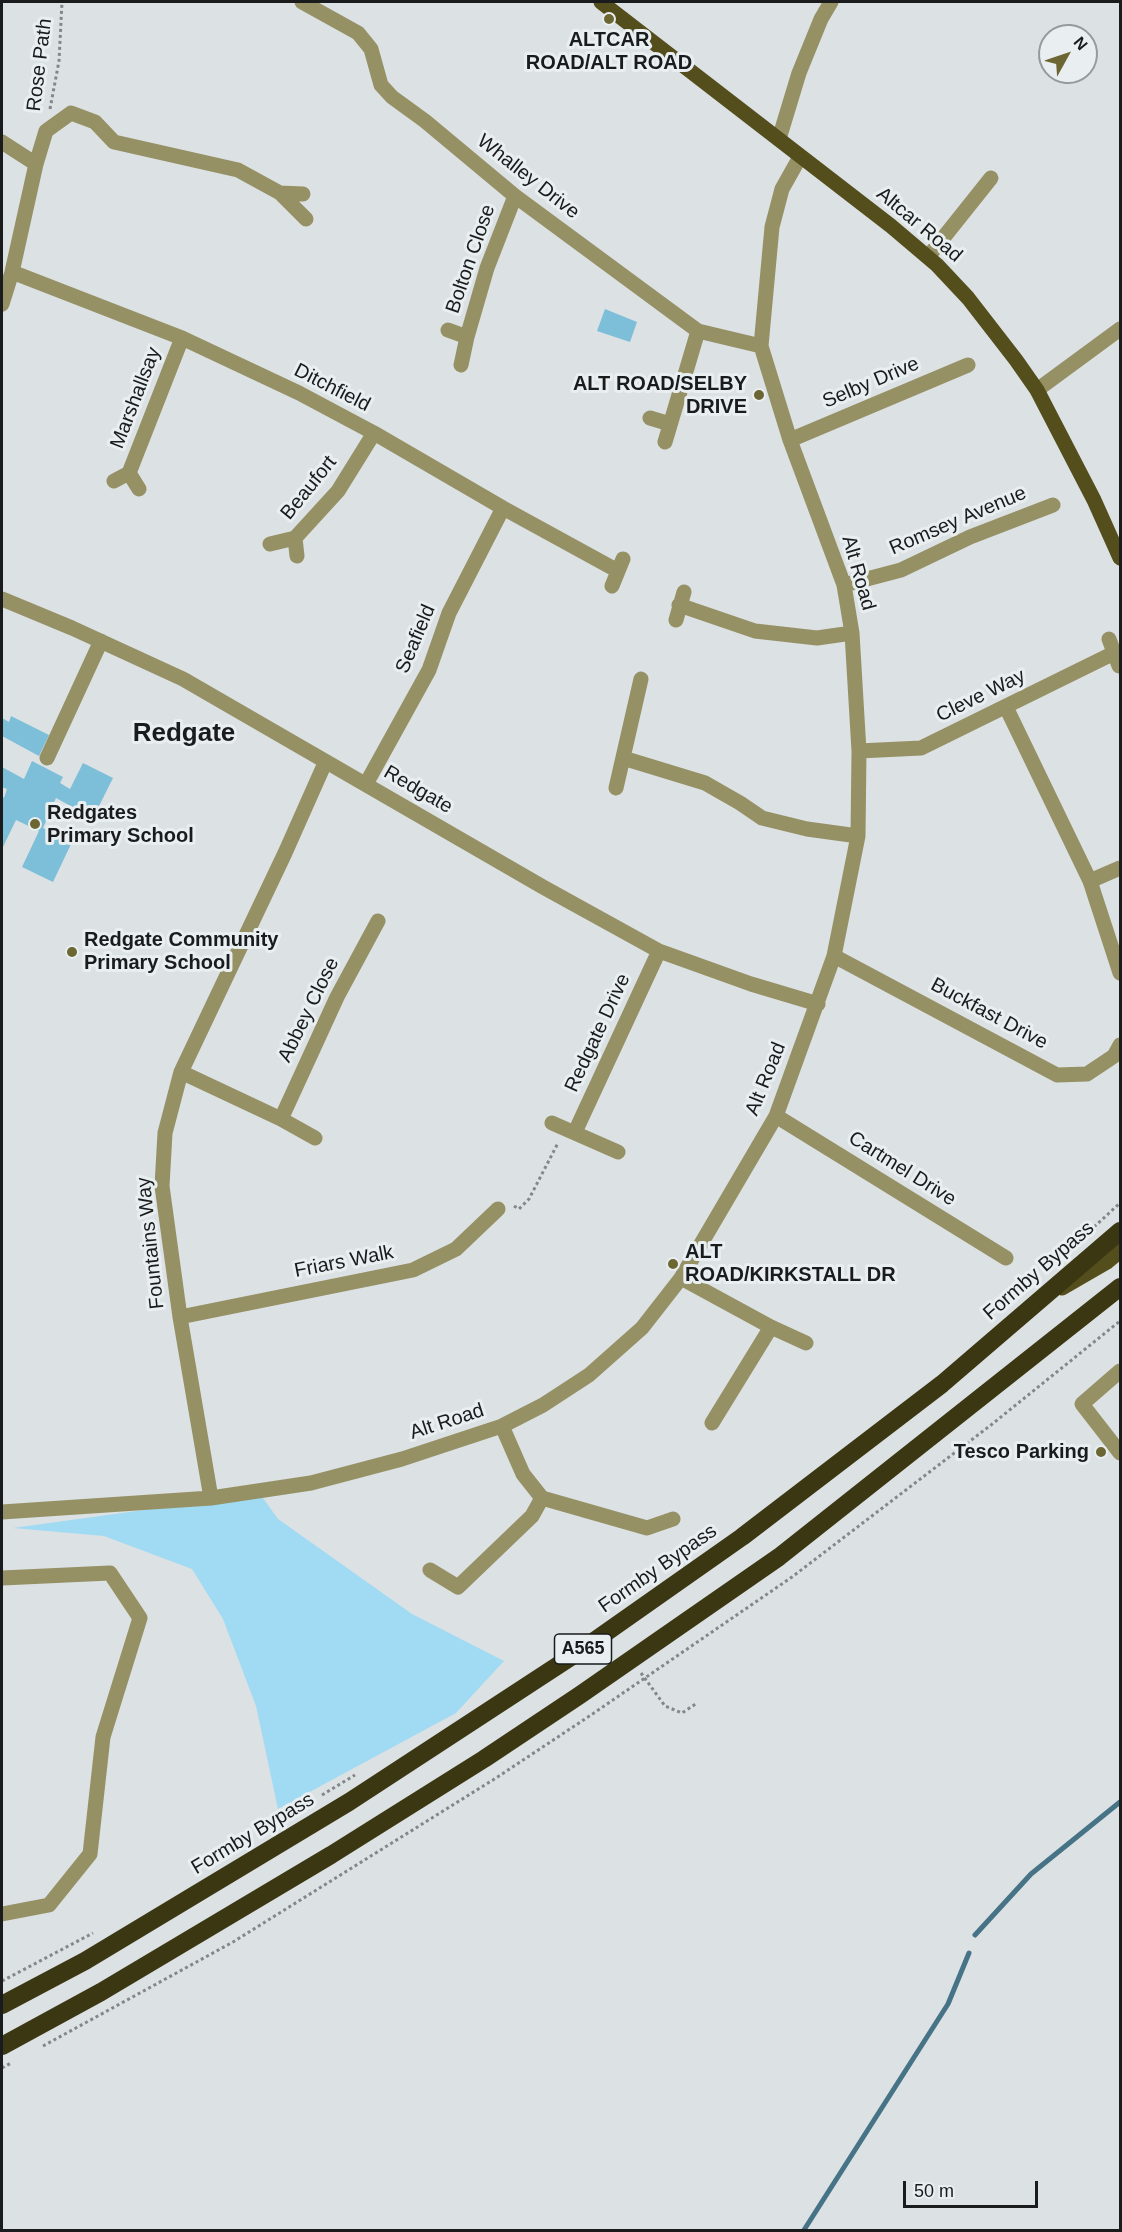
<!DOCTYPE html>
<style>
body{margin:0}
#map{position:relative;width:1122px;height:2232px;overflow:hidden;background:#dce1e4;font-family:Helvetica,sans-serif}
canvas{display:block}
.frame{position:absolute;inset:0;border:3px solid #191b1c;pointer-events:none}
.north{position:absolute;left:1038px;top:24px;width:60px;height:60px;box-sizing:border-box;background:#e9eff1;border:2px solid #969a9c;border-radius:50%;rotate:50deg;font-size:16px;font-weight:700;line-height:24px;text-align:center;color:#191b1c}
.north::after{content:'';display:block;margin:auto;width:21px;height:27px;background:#6c6633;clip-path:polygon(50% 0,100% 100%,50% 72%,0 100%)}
.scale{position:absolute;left:903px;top:2181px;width:135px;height:27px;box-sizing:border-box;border:3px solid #191b1c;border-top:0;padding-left:8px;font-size:18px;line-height:21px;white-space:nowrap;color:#191b1c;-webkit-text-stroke:4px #e9eff1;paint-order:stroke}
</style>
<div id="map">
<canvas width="1122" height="2232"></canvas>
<div class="frame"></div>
<div class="north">N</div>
<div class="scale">50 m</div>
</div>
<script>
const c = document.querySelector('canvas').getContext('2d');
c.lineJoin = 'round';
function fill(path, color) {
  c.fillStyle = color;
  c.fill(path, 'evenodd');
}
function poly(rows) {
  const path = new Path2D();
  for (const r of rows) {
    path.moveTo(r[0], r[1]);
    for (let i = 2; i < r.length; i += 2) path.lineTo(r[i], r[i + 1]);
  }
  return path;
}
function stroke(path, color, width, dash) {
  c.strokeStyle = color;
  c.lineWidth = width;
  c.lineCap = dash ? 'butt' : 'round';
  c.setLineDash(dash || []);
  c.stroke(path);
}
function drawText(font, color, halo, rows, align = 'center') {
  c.font = font + ' Helvetica,sans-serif';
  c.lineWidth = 6;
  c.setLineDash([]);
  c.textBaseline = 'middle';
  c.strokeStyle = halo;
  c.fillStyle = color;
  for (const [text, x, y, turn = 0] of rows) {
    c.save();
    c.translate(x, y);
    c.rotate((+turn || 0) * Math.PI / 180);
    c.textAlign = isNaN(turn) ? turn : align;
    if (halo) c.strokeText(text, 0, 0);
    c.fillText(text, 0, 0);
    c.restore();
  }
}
const green = poly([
 [260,1494,278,1519,412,1614,504,1661,456,1713,278,1809,256,1706,223,1619,192,1569,104,1536,13,1528]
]);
const stream = poly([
 [975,1935,1031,1874,1120,1802],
 [804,2230,948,2004,969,1953]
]);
const building = poly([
 [605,309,637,322,630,342,597,331],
 [11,716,49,735,39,756,2,736,2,718,9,722],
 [32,761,63,777,60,783,70,789,83,763,113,778,93,818,56,798,43,828,72,842,53,882,22,867,39,831,16,820,2,849,2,796,4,798,7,789,2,787,2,767,24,779]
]);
const path = poly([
 [50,109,59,61,62,2],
 [514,1206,519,1209,529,1199,558,1143],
 [1094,1227,1120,1203],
 [641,1673,665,1706,682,1713,697,1703],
 [322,1795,355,1775],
 [2,1981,93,1933],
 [43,2046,233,1942,496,1778,591,1715,792,1577,991,1425,1120,1321],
 [2,2068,11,2063]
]);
const minor = poly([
 [302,2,358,33,371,49,381,85,392,97,425,121,515,196,698,331,761,346],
 [779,139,799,73,821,19,831,2],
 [2,142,36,164],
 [280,193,303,194],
 [928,257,991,178],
 [12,272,182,338,299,393,374,433,503,508,618,571],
 [2,304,12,272,36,164,46,131,71,113,95,122,114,142,238,170,280,193,306,219],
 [448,330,467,337],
 [461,365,467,337,487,268,515,196],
 [1037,390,1120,329],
 [650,418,670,424],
 [790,440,968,365],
 [665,442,698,331],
 [129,473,139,489],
 [114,481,129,473,182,338],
 [295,538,297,556],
 [270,544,295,538,338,491,374,433],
 [844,585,901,570,970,537,1053,505],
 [612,586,623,559],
 [2,599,72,628,183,679,543,887,659,951,751,984,818,1004],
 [679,605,755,631,817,638,852,633],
 [676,620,684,592],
 [1109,639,1119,666],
 [1006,707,1090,881,1120,973],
 [859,751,921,748,1114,653],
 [47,758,101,641],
 [623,758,705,783,740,803,762,818,807,829,858,836],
 [366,784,429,670,449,613,503,508],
 [616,788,641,679],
 [1090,881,1120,868],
 [834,956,1057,1075,1087,1074,1114,1056,1120,1045],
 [181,1072,281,1119,315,1138],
 [776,1116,1006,1258],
 [281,1119,337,997,378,921],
 [552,1123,618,1152],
 [575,1132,659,951],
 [681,1278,771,1327,806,1343],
 [180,1317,413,1270,456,1249,498,1209],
 [1120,1371,1082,1404,1120,1453],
 [712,1423,771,1327],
 [211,1498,180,1317,162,1186,165,1133,181,1072,285,853,325,763],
 [542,1498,647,1528,673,1519],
 [2,1512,211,1498,311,1483,402,1459,502,1426,543,1405,589,1375,642,1328,681,1278,776,1116,834,956,858,836,859,751,852,633,844,585,790,440,761,346,772,227,782,189,800,157],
 [430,1570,458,1587,532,1516,542,1498,523,1474,502,1426],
 [2,1578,110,1573,140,1618,103,1737,90,1854,49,1905,2,1914]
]);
const major = poly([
 [601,2,891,226,937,265,968,298,1016,360,1037,390,1094,500,1120,558],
 [1062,1288,1107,1262,1120,1251]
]);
const highway = poly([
 [2,2005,85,1961,349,1802,577,1653,742,1537,942,1384,1120,1231],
 [2,2046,101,1992,331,1855,484,1759,580,1695,779,1557,1120,1287]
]);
const markers = [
 [609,19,6,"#6c6633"],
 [759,395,6,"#6c6633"],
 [35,824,6,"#6c6633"],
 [72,952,6,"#6c6633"],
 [673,1264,6,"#6c6633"],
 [1101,1452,6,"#6c6633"]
];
const shields = [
 [583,1649,57]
];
const shieldNames = [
 ["A565",583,1649]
];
const poiNames = [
 ["ALTCAR",609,40,"center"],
 ["ROAD/ALT ROAD",609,63,"center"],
 ["ALT ROAD/SELBY",747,384,"right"],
 ["DRIVE",747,407,"right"],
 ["Redgates",47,813],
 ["Primary School",47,836],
 ["Redgate Community",84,940],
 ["Primary School",84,963],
 ["ALT",685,1252],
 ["ROAD/KIRKSTALL DR",685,1275],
 ["Tesco Parking",1089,1452,"right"]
];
const streetNames = [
 ["Rose Path",40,65,-83],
 ["Whalley Drive",528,177,38],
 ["Altcar Road",919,225,40],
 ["Bolton Close",471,259,-71],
 ["Selby Drive",871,383,-23],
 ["Ditchfield",332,388,27],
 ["Marshallsay",136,398,-69],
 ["Beaufort",309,488,-51],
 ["Romsey Avenue",958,521,-23],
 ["Alt Road",858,573,74],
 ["Seafield",416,639,-67],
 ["Cleve Way",981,696,-26],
 ["Redgate",418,790,30],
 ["Abbey Close",309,1010,-64],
 ["Buckfast Drive",989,1014,28],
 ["Redgate Drive",598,1033,-65],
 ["Alt Road",766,1079,-68],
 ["Cartmel Drive",902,1169,32],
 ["Fountains Way",151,1243,-96],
 ["Friars Walk",344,1262,-11],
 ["Formby Bypass",1039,1271,-41],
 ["Alt Road",447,1422,-18],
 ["Formby Bypass",658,1569,-35],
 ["Formby Bypass",253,1834,-31]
];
const districtNames = [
 ["Redgate",184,734]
];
fill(green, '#a1daf3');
stroke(stream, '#467386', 5);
fill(building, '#7dbed9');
stroke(path, '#838789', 3, [3, 3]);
stroke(minor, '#959165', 15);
stroke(major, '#544e1d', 15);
stroke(highway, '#3b3713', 18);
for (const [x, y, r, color] of markers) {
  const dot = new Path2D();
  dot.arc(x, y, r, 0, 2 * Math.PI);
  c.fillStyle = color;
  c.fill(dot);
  stroke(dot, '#e9eff1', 2);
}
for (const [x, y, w] of shields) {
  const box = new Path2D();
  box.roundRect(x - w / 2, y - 15, w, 30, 4.5);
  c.fillStyle = '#e9eff1';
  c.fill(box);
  stroke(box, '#191b1c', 1.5);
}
drawText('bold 18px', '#191b1c', null, shieldNames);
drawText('bold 20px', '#191b1c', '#e9eff1', poiNames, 'left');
drawText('20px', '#191b1c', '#e9eff1', streetNames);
drawText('bold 26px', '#191b1c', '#e9eff1', districtNames);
</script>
